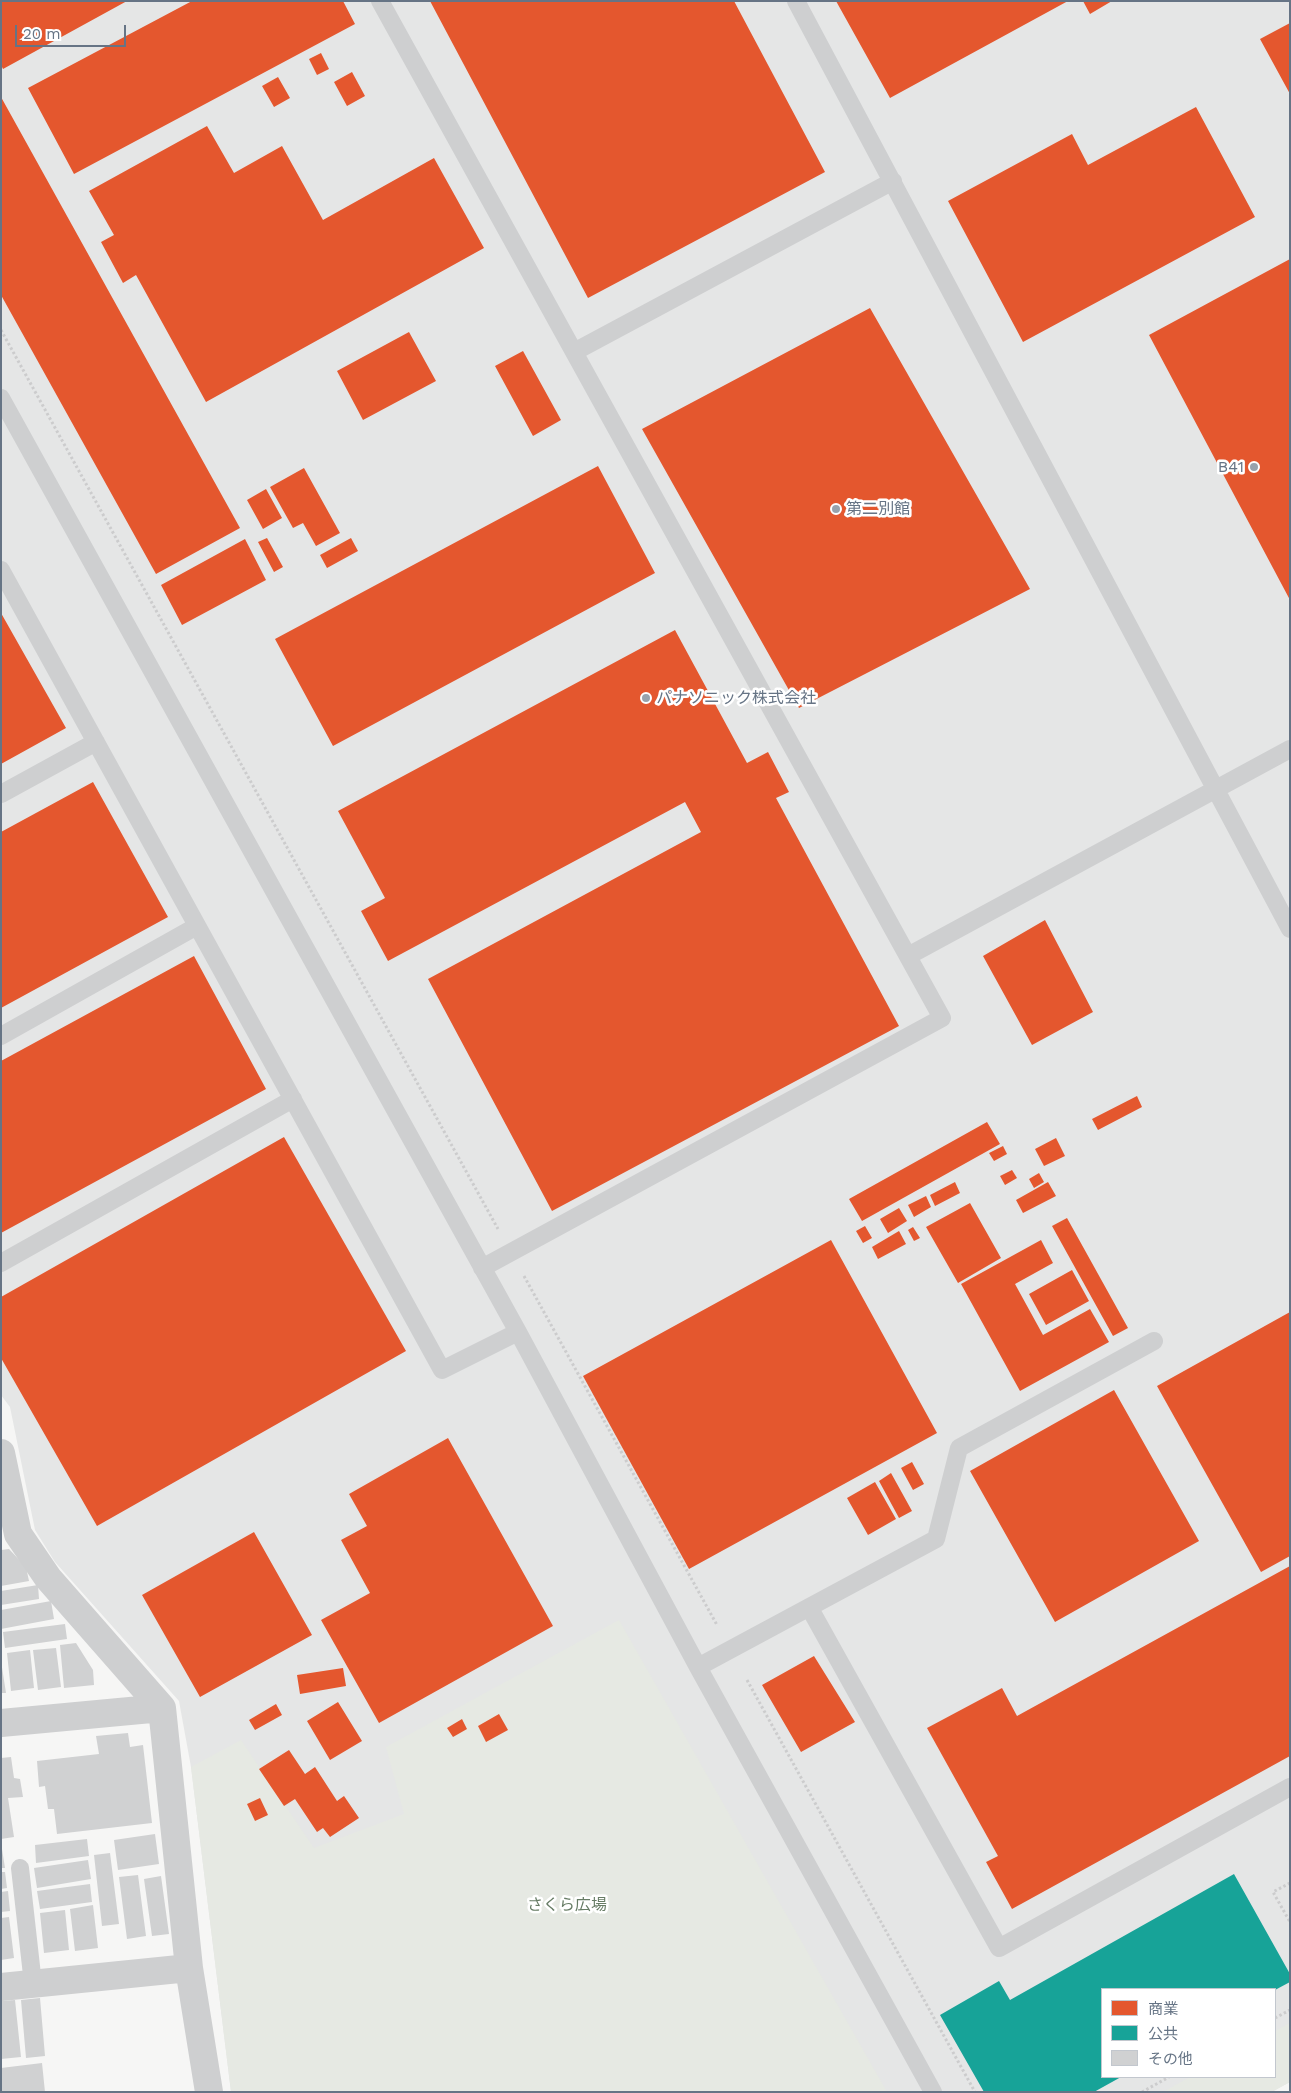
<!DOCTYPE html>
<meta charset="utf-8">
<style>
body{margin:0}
#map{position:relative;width:1291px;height:2093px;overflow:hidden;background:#f6f6f5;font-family:"Work Sans","Noto Sans JP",sans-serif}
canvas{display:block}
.frame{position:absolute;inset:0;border:2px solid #667485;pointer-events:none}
.legend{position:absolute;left:1101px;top:1988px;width:175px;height:90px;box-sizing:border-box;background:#fff;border:1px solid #c2c7ce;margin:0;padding:6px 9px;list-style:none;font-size:15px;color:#667485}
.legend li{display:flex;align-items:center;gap:10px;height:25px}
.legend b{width:25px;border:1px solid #c2c7ce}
.scale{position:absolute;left:15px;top:25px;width:111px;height:22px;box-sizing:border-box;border:2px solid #667485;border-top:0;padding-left:6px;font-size:15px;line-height:18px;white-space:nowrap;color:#667485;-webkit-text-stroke:4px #fff;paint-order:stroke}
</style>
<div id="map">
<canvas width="1291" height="2093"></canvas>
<div class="frame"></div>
<ul class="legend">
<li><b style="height:14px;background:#e4572e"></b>商業</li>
<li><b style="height:14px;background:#17a398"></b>公共</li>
<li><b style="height:14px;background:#d0d1d2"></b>その他</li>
</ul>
<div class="scale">20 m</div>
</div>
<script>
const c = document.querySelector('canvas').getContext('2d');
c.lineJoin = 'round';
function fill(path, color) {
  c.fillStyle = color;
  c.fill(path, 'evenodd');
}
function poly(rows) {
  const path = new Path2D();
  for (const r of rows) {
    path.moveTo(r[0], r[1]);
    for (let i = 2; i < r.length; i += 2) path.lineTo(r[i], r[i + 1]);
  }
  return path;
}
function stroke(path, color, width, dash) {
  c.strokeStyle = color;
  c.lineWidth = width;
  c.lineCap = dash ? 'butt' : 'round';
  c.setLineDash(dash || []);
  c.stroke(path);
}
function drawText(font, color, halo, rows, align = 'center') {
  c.font = font + ' "Work Sans","Noto Sans JP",sans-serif';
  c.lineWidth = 5;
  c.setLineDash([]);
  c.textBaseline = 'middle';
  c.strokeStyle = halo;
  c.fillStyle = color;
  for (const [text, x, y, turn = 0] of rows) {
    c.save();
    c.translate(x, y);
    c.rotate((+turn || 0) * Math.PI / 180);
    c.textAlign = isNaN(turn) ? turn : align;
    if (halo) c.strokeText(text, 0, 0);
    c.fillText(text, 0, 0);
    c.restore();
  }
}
const built = poly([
 [1,1,1290,1,1290,2082,1271,2092,231,2092,191,1767,179,1701,55,1562,35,1530,10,1407,1,1395],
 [1102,1989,1275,1989,1275,2077,1102,2077]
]);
const green = poly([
 [619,1620,887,2092,231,2092,191,1767,241,1740,314,1848,404,1814,386,1747],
 [1290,2023,1290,2082,1272,2092,1163,2092,1190,2077,1275,2077,1275,2031]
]);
const shops = poly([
 [1,1,127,1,3,69,1,65],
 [192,1,343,1,355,24,74,174,28,88],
 [430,1,734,1,825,172,588,298],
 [836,1,1068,1,890,98],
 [1083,1,1112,1,1090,14],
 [1290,23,1290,94,1260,39],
 [321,53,329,69,317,75,309,59],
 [352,72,365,96,347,106,334,82],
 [278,77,290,98,274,107,262,86],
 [1,97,240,528,156,574,1,295],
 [1196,107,1255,217,1023,342,948,201,1072,134,1088,165],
 [207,126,234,173,282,146,323,220,434,158,484,248,206,402,136,275,123,283,101,242,114,235,89,191],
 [1290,259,1290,600,1149,335],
 [870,308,1030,589,799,708,642,429],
 [409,332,436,381,363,420,337,371],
 [523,351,561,420,533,436,495,366],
 [598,466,655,573,333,746,275,639],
 [304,468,340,533,316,546,303,523,293,528,270,487],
 [266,489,282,518,263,529,247,500],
 [267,538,283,567,274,572,258,542],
 [351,538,358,551,327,568,320,555],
 [245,539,266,580,182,625,161,585],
 [1,613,66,728,1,764],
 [675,630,747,763,768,752,789,792,776,798,899,1026,552,1211,428,979,701,832,685,802,388,961,361,911,385,898,338,811],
 [93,782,168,917,1,1008,1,832],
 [1045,920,1093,1012,1032,1045,983,956],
 [194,956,266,1089,1,1233,1,1061],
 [1137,1096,1142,1107,1098,1130,1092,1119],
 [987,1122,1000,1144,862,1221,849,1199],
 [284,1137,406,1351,97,1526,1,1358,1,1297],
 [1056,1138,1065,1156,1044,1166,1035,1149],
 [1003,1146,1007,1154,994,1161,989,1153],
 [1012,1170,1017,1178,1005,1185,1000,1176],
 [1039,1173,1044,1182,1034,1188,1029,1179],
 [955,1182,960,1193,935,1206,930,1195],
 [1048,1182,1056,1196,1023,1213,1016,1200],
 [926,1196,931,1207,914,1217,908,1205],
 [970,1203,1001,1258,958,1283,926,1227],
 [899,1208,907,1221,888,1233,880,1219],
 [1067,1218,1128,1328,1113,1336,1052,1226],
 [865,1226,872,1238,863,1243,856,1231],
 [913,1227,920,1238,914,1241,908,1230],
 [899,1231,906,1244,878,1259,872,1247],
 [831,1240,937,1433,689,1569,583,1376],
 [1041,1240,1053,1263,1015,1284,1043,1335,1090,1309,1109,1342,1020,1391,961,1284],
 [1072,1270,1089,1301,1046,1325,1029,1294],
 [1290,1312,1290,1556,1261,1572,1157,1386],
 [1114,1390,1199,1541,1055,1622,970,1471],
 [448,1438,553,1626,379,1723,321,1620,370,1593,341,1540,367,1526,349,1494],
 [912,1462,924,1484,913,1490,901,1468],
 [891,1473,912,1511,899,1518,879,1481],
 [875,1482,896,1519,868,1535,847,1498],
 [254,1532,312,1635,200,1697,142,1595],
 [1290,1566,1290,1756,1012,1909,986,1862,998,1856,927,1728,1002,1688,1017,1716],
 [814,1656,855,1722,801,1752,762,1685],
 [343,1668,346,1686,300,1694,297,1675],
 [338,1702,362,1741,330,1760,307,1721],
 [276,1704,282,1715,255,1730,249,1720],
 [499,1714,508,1730,486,1742,478,1726],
 [462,1719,467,1729,453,1737,447,1728],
 [289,1750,305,1774,315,1767,337,1801,344,1796,359,1818,330,1837,323,1828,317,1832,295,1799,284,1806,259,1769],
 [260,1798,268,1815,255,1821,247,1804]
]);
const public = poly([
 [1234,1874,1290,1974,1290,1982,1275,1990,1102,1989,1102,2077,1121,2077,1094,2092,984,2092,940,2015,999,1981,1010,2000]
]);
const building = poly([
 [9,1549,26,1567,29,1581,1,1586,1,1550],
 [38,1585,39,1599,1,1605,1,1591],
 [51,1601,54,1619,1,1629,1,1610],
 [65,1624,67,1639,5,1648,3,1632],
 [76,1643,93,1670,94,1685,64,1688,60,1645],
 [56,1648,61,1687,38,1690,33,1650],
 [30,1650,34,1688,11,1691,7,1653],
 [1,1661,6,1693,1,1693],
 [128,1733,130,1747,143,1745,152,1823,57,1834,54,1809,48,1809,45,1786,39,1787,37,1761,99,1754,96,1736],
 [11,1757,14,1778,20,1779,23,1797,8,1798,14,1837,1,1839,1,1758],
 [155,1834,159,1864,118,1870,114,1840],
 [87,1839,89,1856,36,1863,35,1845],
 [2,1849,5,1868,1,1868,1,1850],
 [110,1853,119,1924,102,1926,94,1855],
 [88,1860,91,1879,37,1888,34,1868],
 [1,1872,5,1872,7,1888,1,1889],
 [138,1875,146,1936,127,1939,119,1877],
 [161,1876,169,1934,152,1936,144,1879],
 [90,1884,92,1902,40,1909,37,1891],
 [8,1891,10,1911,1,1912,1,1892],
 [93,1905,98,1948,75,1951,70,1909],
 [65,1910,69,1950,44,1953,40,1913],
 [9,1917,14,1958,1,1960,1,1918],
 [40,1998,45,2056,26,2058,21,2000],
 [15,2000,21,2057,1,2059,1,2001],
 [42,2063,45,2092,1,2092,1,2068]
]);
const path = poly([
 [1,330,498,1229],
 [524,1276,717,1625],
 [747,1680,975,2092],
 [1290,1883,1273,1892,1290,1922],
 [1275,2018,1290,2010],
 [1142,2092,1169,2077]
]);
const lane = poly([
 [380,1,942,1018,482,1268],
 [796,1,1290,929],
 [574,352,893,181],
 [1,398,518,1332,698,1667,933,2092],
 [1,570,442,1370,518,1332],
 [1,794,96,742],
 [908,956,1290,749],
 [1,1036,197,926],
 [1,1263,293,1099],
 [809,1607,999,1948,1290,1787],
 [698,1667,936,1539,959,1448,1154,1341],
 [20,1868,33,1984]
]);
const street = poly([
 [1,1453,18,1534,48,1578,162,1708,189,1968,209,2092],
 [1,1723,162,1708],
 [1,1987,189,1968]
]);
const markers = [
 [1254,467,5,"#98a2ac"],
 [836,509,5,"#98a2ac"],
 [646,698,5,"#98a2ac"]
];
const poiNames = [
 ["B41",1244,467,"right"],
 ["第二別館",846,509],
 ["パナソニック株式会社",656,698]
];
const parkNames = [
 ["さくら広場",567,1905]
];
fill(built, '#e5e6e6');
fill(green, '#e6e9e3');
fill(shops, '#e4572e');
fill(public, '#17a398');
fill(building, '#d0d1d2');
stroke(path, '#cccccd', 3, [2.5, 2.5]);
stroke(lane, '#cecfd0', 18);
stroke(street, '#cecfd0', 28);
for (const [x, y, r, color] of markers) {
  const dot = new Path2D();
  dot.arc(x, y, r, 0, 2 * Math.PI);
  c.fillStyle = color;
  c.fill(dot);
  stroke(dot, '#fff', 2);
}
drawText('16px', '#667485', '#fff', poiNames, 'left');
drawText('16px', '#677c65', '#fff', parkNames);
</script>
